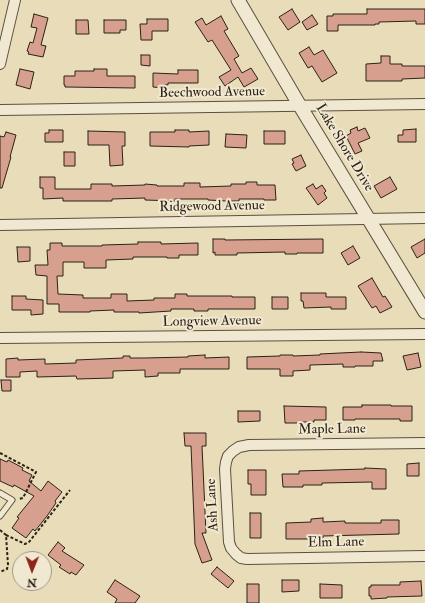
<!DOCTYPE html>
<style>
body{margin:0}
#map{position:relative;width:425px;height:603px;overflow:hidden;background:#e9dcb9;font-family:"IM FELL Double Pica",serif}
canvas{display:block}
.north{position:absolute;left:12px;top:551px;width:40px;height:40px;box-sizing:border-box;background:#f1e8d2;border:1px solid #a29987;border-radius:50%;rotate:181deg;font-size:11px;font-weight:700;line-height:16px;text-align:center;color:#2b2217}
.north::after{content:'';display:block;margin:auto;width:14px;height:18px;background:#8f2418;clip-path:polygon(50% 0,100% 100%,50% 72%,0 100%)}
</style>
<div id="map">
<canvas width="425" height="603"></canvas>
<div class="north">N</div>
</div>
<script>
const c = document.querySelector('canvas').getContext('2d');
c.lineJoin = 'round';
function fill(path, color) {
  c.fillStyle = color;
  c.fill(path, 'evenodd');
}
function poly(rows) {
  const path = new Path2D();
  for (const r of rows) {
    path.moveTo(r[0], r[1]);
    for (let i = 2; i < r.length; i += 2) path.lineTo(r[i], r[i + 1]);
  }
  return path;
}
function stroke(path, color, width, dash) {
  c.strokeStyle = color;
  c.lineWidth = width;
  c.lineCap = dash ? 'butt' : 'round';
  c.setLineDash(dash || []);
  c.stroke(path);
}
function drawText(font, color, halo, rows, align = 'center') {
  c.font = font + ' "IM FELL Double Pica",serif';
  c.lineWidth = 4;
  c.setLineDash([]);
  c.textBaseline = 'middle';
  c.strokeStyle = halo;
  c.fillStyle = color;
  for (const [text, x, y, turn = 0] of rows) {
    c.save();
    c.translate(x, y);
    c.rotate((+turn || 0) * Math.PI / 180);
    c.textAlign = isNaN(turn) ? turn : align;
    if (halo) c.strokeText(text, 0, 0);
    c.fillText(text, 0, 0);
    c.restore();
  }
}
const building = poly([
 [292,9,300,22,288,30,279,17,292,9],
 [367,9,425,9,425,24,416,24,416,21,379,22,379,24,375,24,375,25,338,25,338,31,327,31,327,16,333,16,333,14,367,14,367,9],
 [34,14,48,18,41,45,46,46,43,57,28,54,29,52,27,51,30,42,33,43,37,28,31,27,34,14],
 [312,15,318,24,307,30,302,22,312,15],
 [221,16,228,29,224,31,239,56,234,59,242,73,251,68,258,79,244,87,238,77,225,86,219,77,231,70,212,40,208,42,195,22,202,18,206,25,221,16],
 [147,19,168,19,168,31,152,31,152,40,141,40,140,24,147,24,147,19],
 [76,20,88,20,89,34,76,34,76,20],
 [104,20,126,20,126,30,120,30,120,33,104,33,104,20],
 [309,47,314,55,323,50,337,73,322,82,312,66,308,68,299,53,309,47],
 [141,55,150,55,150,66,141,65,141,55],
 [381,56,390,56,390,64,402,64,402,66,425,66,425,78,402,79,402,81,366,81,366,64,381,63,381,56],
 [20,69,34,72,30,89,16,85,20,69],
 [94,69,107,69,107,76,135,76,135,88,65,87,65,85,64,85,64,76,75,76,75,71,94,71,94,69],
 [178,70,198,70,198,83,168,83,168,85,165,85,165,88,153,87,153,73,178,74,178,70],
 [357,127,358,131,365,128,370,138,358,143,362,151,355,154,346,136,351,133,350,130,357,127],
 [416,129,416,142,398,142,398,135,403,135,403,130,416,129],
 [49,130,63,130,63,142,45,142,45,133,49,133,49,130],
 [175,130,189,130,189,132,209,131,209,145,189,146,189,147,150,146,150,132,175,132,175,130],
 [88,131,125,132,125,146,122,146,123,165,110,166,109,145,88,145,88,131],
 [264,131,285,131,285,144,264,144,264,131],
 [6,132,16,135,10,157,11,157,2,188,0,188,0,136,4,137,6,132],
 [226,134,247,135,246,148,225,147,226,134],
 [64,152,75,152,75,166,64,166,64,152],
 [301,155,306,166,296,171,292,164,294,163,292,159,301,155],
 [40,177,55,177,55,189,91,189,91,184,112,184,112,186,145,185,145,184,157,185,157,186,184,186,184,183,200,183,200,187,231,186,231,184,246,184,246,182,257,182,257,185,275,185,276,200,264,200,264,199,239,199,239,201,227,201,208,200,208,199,175,199,175,201,145,200,145,198,112,199,112,201,63,201,63,198,43,199,43,188,40,188,40,177],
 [390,177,397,189,381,198,374,186,390,177],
 [313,184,316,189,322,185,326,191,324,193,327,198,318,205,306,188,313,184],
 [213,239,225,239,225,240,323,239,323,253,297,253,297,254,285,254,285,252,237,253,237,255,215,255,215,252,213,253,213,239],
 [425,239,425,253,417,258,411,247,425,239],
 [138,242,161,242,161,244,198,243,198,255,179,255,179,258,167,258,167,257,133,257,133,259,106,260,106,268,84,268,84,262,63,262,63,276,57,276,58,294,83,295,83,298,111,298,111,294,127,294,127,301,154,300,154,298,175,298,175,294,187,294,187,296,232,296,232,297,255,297,255,309,208,309,208,311,194,311,194,309,171,309,171,311,139,313,139,312,114,312,114,310,90,311,90,312,59,312,59,304,47,304,47,276,36,275,35,265,48,265,47,250,50,250,50,243,62,243,62,246,102,246,102,245,138,244,138,242],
 [353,246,360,258,348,265,341,253,353,246],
 [17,247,30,247,30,261,18,262,17,247],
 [372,278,383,297,385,296,392,307,380,313,376,306,372,308,358,286,372,278],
 [301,293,326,293,326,297,346,297,346,309,331,309,331,307,304,308,303,301,301,301,301,293],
 [12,296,26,296,26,299,43,300,43,314,31,315,31,310,12,310,12,296],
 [272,297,288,297,288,309,272,309,272,297],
 [361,352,381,353,383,361,373,361,373,366,355,366,355,367,343,367,343,364,310,365,310,370,293,371,293,376,280,376,280,369,247,369,247,357,280,356,280,355,293,355,293,356,320,355,320,354,361,352],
 [418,353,421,367,407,370,403,356,418,353],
 [205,355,205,358,229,357,229,369,180,369,180,373,158,373,158,376,145,377,145,370,113,371,113,378,77,379,76,376,37,377,37,371,20,372,20,377,6,377,6,359,18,358,18,360,45,359,45,364,76,363,76,360,123,358,123,356,130,356,130,358,144,358,188,357,188,356,205,355],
 [1,380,11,380,11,391,2,391,1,380],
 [362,405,391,405,391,406,412,406,412,421,400,421,400,419,355,419,355,420,343,420,343,407,362,407,362,405],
 [284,406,326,407,326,420,314,420,314,422,301,422,301,423,285,423,284,406],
 [238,411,260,411,260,421,238,422,238,411],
 [184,433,206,433,206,446,202,446,206,533,202,533,212,560,202,563,195,544,191,446,185,446,184,433],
 [0,459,7,462,8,460,23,468,22,470,32,475,29,481,41,491,48,481,62,492,55,501,56,503,47,516,35,531,33,529,26,538,12,528,19,518,17,517,34,496,14,485,13,487,0,481,0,459],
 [419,463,419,476,407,476,407,464,419,463],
 [365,468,386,469,386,489,372,489,372,482,322,483,322,485,303,485,303,487,283,487,282,474,299,474,299,471,365,469,365,468],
 [248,470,266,470,266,495,251,495,251,484,248,484,248,470],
 [250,513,261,513,261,538,250,538,250,513],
 [323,518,323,522,345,521,345,523,381,523,381,520,399,520,399,534,323,536,323,539,286,539,286,523,311,522,311,519,323,518],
 [58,542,65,548,62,551,84,565,76,575,71,572,70,574,59,567,61,565,48,555,58,542],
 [217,567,234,581,228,588,211,574,217,567],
 [115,580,140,596,135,603,115,603,117,599,107,592,115,580],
 [282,580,299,580,299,591,282,592,282,580],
 [421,581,422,596,387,597,387,598,371,599,371,596,369,596,369,587,371,587,371,585,400,585,400,582,421,581],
 [247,584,259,584,259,603,247,603,247,584],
 [320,584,342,585,342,598,320,598,320,584]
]);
const path = poly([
 [0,453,36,472,23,498,19,499],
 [0,530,6,535,8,565,7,569,0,572],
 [6,535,25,544,29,542,70,490]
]);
const service = poly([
 [0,493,12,500,0,516]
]);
const minor = poly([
 [0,64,15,0],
 [0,110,425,104],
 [0,225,425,218],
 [0,338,425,334],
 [425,443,249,445,239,447,233,451,228,456,226,462,225,469,229,542,231,548,236,554,241,558,247,559,425,556]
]);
const tertiary = poly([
 [238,0,300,106,425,312]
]);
const streetNames = [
 ["Beechwood Avenue",212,93,-1],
 ["Lake Shore Drive",344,148,59],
 ["Ridgewood Avenue",212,207,-1],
 ["Longview Avenue",212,322,-1],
 ["Maple Lane",332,430,-1],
 ["Ash Lane",213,505,-93],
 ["Elm Lane",336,543,-1]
];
fill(building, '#d7a08e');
stroke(building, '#2b2217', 1);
stroke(service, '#5a5040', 7);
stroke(minor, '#5a5040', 12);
stroke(tertiary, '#5a5040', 15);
stroke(path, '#2b2217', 2, [3, 2]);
stroke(service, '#f1e8d2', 5);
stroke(minor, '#f1e8d2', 10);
stroke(tertiary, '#f1e8d2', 13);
drawText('14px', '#2b2217', '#f1e8d2', streetNames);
</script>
